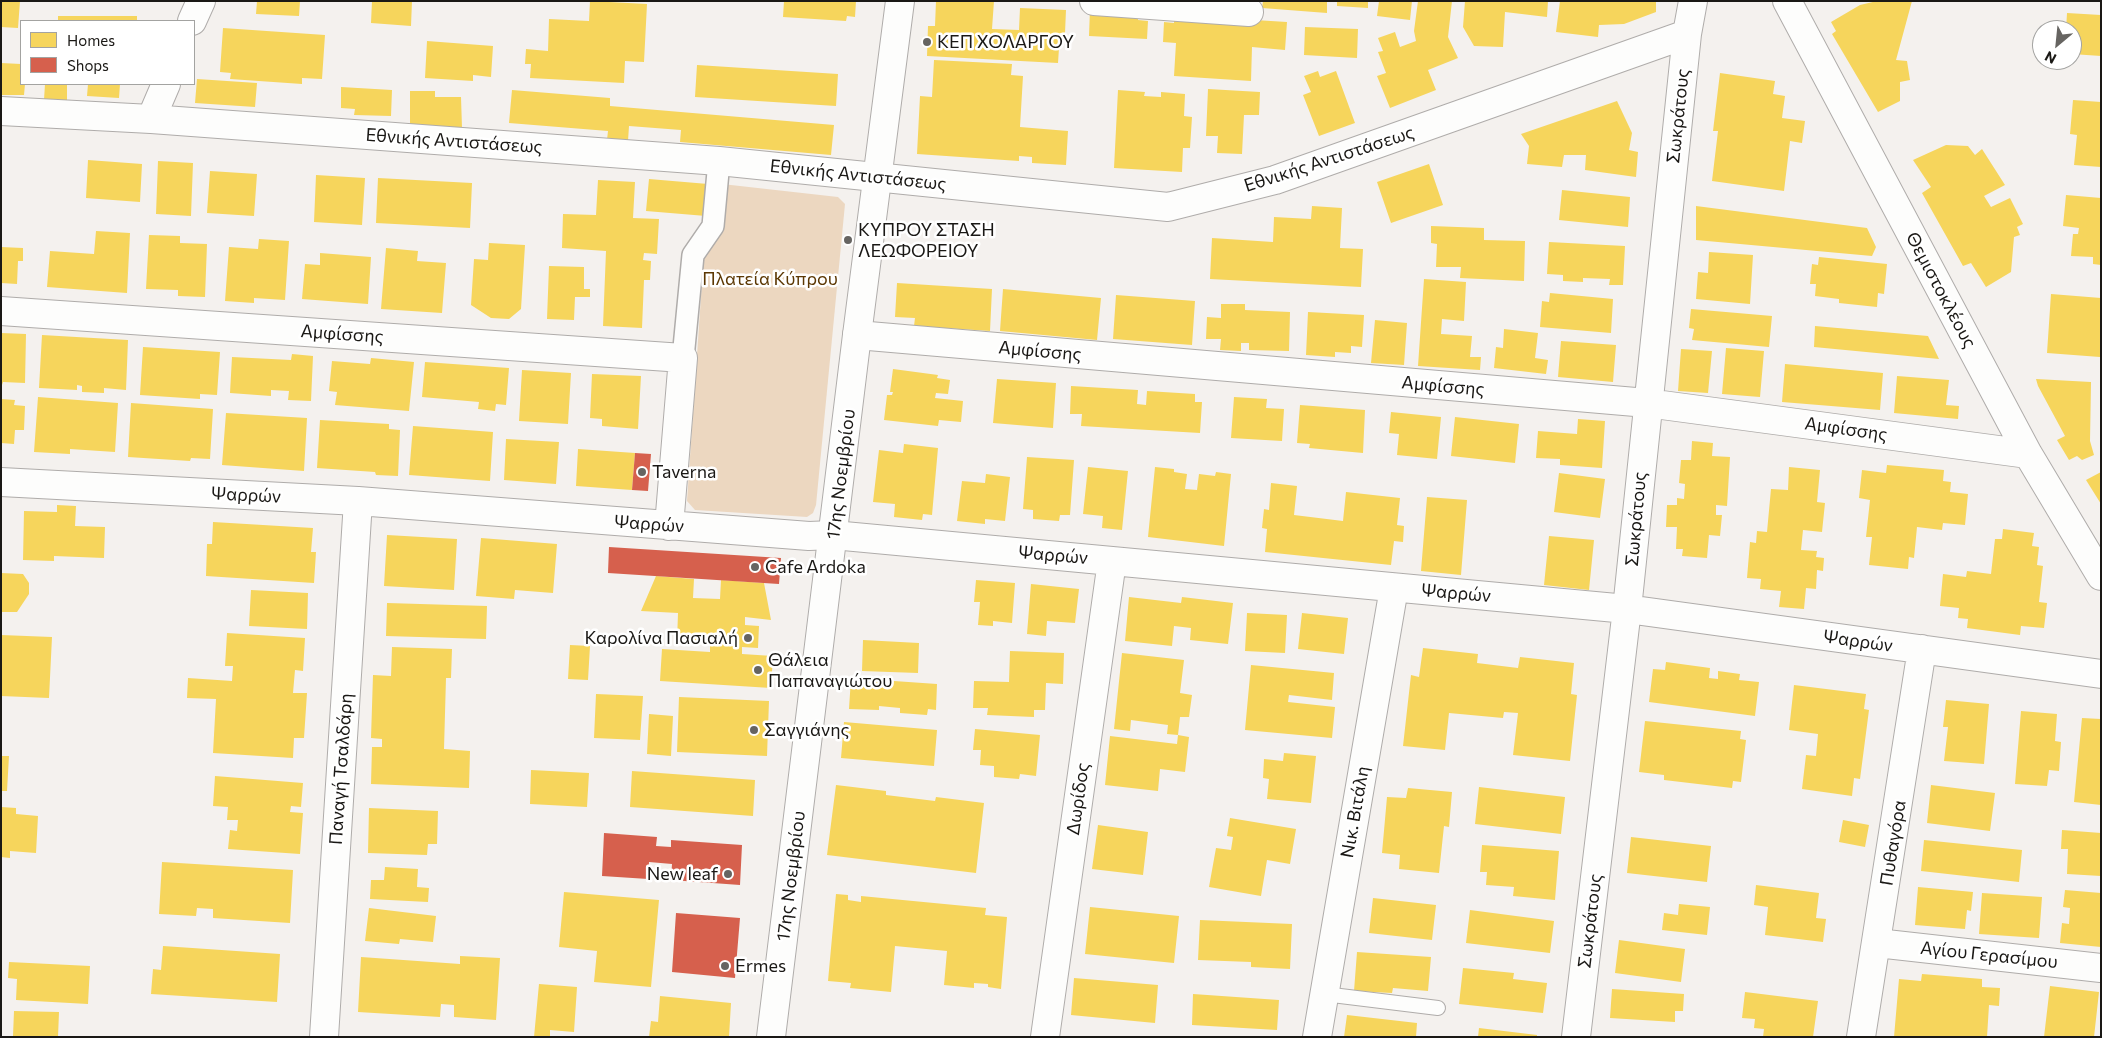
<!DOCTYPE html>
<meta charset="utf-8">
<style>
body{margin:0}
#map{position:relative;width:2102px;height:1038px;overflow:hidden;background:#f4f1ee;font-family:Commissioner,sans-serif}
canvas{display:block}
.frame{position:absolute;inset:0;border:2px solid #1a1815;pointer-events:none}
.legend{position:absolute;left:20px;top:20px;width:175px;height:65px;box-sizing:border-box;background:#fff;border:1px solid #a3a3a1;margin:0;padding:6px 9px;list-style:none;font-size:15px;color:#1a1815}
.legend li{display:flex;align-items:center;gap:10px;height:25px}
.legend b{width:25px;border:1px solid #a3a3a1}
.north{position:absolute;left:2032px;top:20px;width:50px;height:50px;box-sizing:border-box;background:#fff;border:1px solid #a3a3a1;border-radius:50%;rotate:208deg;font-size:14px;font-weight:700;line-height:20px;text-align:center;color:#1a1815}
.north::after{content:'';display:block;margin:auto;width:18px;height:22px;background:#666461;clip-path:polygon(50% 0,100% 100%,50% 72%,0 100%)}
</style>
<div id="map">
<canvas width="2102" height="1038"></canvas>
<div class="frame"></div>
<ul class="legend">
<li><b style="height:14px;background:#f6d55c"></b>Homes</li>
<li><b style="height:14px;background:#d6604d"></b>Shops</li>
</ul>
<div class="north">N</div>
</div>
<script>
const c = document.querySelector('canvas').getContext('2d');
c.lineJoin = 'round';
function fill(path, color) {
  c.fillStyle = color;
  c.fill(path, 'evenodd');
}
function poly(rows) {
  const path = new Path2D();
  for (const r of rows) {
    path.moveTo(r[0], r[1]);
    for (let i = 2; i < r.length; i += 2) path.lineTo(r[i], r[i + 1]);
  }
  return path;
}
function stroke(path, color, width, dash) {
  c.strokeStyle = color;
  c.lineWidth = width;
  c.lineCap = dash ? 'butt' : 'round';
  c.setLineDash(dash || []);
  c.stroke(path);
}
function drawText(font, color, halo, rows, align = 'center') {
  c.font = font + ' Commissioner,sans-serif';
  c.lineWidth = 5;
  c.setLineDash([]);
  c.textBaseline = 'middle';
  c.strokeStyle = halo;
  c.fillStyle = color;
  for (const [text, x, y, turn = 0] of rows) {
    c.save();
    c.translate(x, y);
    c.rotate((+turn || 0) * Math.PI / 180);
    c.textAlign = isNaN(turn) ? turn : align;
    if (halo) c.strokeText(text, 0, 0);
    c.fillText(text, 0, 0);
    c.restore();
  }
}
const green = poly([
 [722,184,838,197,845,204,816,505,813,513,807,517,695,510,687,501,704,253]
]);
const homes = poly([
 [1,1,20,1,18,28,1,27],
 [257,1,300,1,299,16,256,14],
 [372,1,412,1,411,26,371,23],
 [590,1,647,4,644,62,625,61,624,83,530,78,531,64,525,64,526,49,548,51,549,19,589,21],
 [784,1,856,1,855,17,847,16,846,21,783,17],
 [936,1,994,1,992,29,1019,30,1020,8,1066,10,1065,33,1060,33,1058,63,927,56,928,26,935,26],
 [1263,1,1327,1,1327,13,1262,8],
 [1337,1,1368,1,1368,8,1337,6],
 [1379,1,1412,1,1410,20,1377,16],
 [1418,1,1452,1,1448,37,1458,58,1428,70,1436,90,1390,108,1377,76,1386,73,1378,52,1383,51,1378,38,1395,32,1400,47,1416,41,1414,31],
 [1465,1,1548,1,1547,17,1505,12,1503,47,1474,46,1463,27],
 [1560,1,1656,1,1656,12,1624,24,1599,25,1598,37,1556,32],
 [1877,1,1912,1,1896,60,1907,61,1910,80,1900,82,1900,101,1878,112,1832,34,1836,31,1831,22,1860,5],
 [1090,9,1138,11,1138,20,1148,21,1147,39,1089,36],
 [2067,13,2101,15,2101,56,2072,54,2072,30,2066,30],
 [1174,15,1287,22,1285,50,1252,47,1251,81,1174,76,1176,43,1163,42,1164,22,1174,23],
 [58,16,137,16,137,21,58,21],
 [1305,27,1358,29,1357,58,1304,55],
 [223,28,325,35,322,79,302,78,302,84,230,79,231,73,220,72],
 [427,41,493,46,491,77,473,75,473,81,425,78],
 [934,60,1012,64,1011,75,1023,76,1020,127,1068,131,1066,165,1032,163,1032,157,1019,156,1019,161,917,154,920,96,932,97],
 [1,63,21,64,21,84,25,84,24,95,1,95],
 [697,65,838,74,836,106,695,97],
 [1318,71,1320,77,1336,71,1355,123,1319,136,1303,95,1311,92,1304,76],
 [1720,73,1775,81,1773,94,1785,96,1782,118,1805,121,1802,143,1790,141,1784,191,1712,181,1718,131,1713,131],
 [197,79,257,83,255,107,195,103],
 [45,84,67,84,67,101,44,100],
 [88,84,120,84,119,98,87,96],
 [341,87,392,90,391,116,354,115,355,109,341,108],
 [1208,89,1260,92,1259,115,1244,115,1242,154,1217,153,1218,136,1206,136],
 [512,90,610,98,610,106,834,125,831,155,680,142,681,130,629,126,628,141,607,140,608,131,509,123],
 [1118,90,1145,92,1144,96,1161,97,1161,92,1185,94,1184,116,1192,117,1190,148,1183,148,1182,172,1114,168],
 [410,91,435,91,435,97,461,97,462,128,410,128],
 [2073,100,2101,102,2101,167,2074,165,2077,135,2070,134],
 [1617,101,1632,133,1629,150,1638,152,1636,177,1585,170,1586,155,1564,155,1562,167,1527,164,1529,146,1521,134],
 [1946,145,1968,146,1975,155,1982,149,2005,185,1984,196,1991,207,2010,198,2023,224,2017,227,2020,235,2014,237,2011,272,1986,287,1971,263,1963,266,1922,193,1931,187,1913,160],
 [88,160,142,164,140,202,86,198],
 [158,161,193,163,191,216,156,214],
 [1429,164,1443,205,1391,223,1377,182],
 [210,171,257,174,254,216,207,213],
 [316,175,365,178,362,225,314,222],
 [378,178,472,183,470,228,376,223],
 [649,179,708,184,706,216,646,211],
 [598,180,635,182,633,218,659,219,657,254,644,253,643,260,651,261,650,280,644,280,642,328,603,326,606,251,562,248,563,214,596,215],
 [1562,190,1630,197,1628,227,1559,220],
 [2066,195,2101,198,2101,265,2093,264,2093,257,2071,256,2073,234,2078,234,2079,228,2063,226],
 [1312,206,1342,208,1340,248,1363,249,1361,287,1210,279,1212,238,1273,242,1274,217,1311,219],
 [1696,206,1867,228,1876,247,1872,256,1696,240],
 [1431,226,1484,228,1484,240,1525,241,1524,281,1460,278,1461,267,1436,267,1437,244,1431,243],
 [96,231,130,233,127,293,47,287,50,251,94,254],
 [149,235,180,236,180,243,207,244,205,297,178,296,178,290,146,289],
 [259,239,289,241,285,300,254,298,254,303,225,301,229,247,258,249],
 [1549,242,1625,246,1623,285,1609,285,1610,279,1583,278,1583,282,1563,281,1563,275,1547,274],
 [489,243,525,245,521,309,509,319,491,318,471,305,474,259,488,260],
 [1,247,23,248,23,261,18,261,17,284,1,283],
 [386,248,418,251,417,261,446,263,442,313,381,309],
 [1709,252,1753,255,1750,304,1696,299,1698,272,1708,273],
 [320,253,371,257,368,304,302,299,305,264,320,265],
 [1819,257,1887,264,1884,294,1878,293,1877,307,1839,303,1839,299,1815,296,1816,284,1810,284,1812,264,1818,265],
 [549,266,584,267,584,289,590,289,590,297,575,297,574,320,547,319],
 [1424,279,1466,282,1464,321,1442,319,1441,334,1472,336,1470,357,1481,357,1480,370,1418,366],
 [897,283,992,289,990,331,914,326,915,318,895,317],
 [1003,289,1101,298,1097,340,1000,331],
 [1550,293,1613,299,1611,333,1540,327,1542,301,1549,302],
 [2051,294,2101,298,2100,357,2047,353],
 [1116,295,1195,301,1192,345,1113,339],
 [1221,304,1245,304,1245,310,1290,312,1289,351,1249,350,1249,343,1241,343,1241,351,1220,350,1221,339,1206,339,1207,317,1221,318],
 [1691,309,1772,316,1769,347,1692,340,1694,329,1689,328],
 [1308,312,1364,315,1362,347,1351,346,1351,353,1335,352,1335,357,1306,355],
 [1375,320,1407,323,1404,365,1371,363],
 [1815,326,1928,336,1939,359,1814,347],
 [1504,329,1538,333,1535,358,1548,360,1546,374,1494,368,1496,347,1503,348],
 [1,333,26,334,25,383,3,382,1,388],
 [42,335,128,340,126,390,104,388,104,393,82,392,82,386,77,385,77,390,39,388],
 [1561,341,1616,345,1613,382,1558,377],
 [143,347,220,352,217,395,200,394,200,399,140,395],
 [1726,348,1764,351,1760,397,1722,394],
 [1681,349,1712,351,1708,393,1678,391],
 [292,354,313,356,311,401,288,400,289,391,271,390,271,396,230,393,232,357,291,360],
 [371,358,414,362,409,411,335,405,337,392,329,391,332,361,370,364],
 [425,362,509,368,506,405,496,404,495,411,478,409,479,402,422,397],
 [1785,364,1883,373,1880,410,1782,402],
 [893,369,938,375,937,378,950,380,948,394,936,393,935,398,963,401,961,422,939,420,938,426,884,420,887,395,892,395,893,392,890,392],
 [522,370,571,373,568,424,519,421],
 [592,374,641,376,638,429,602,426,602,419,590,418],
 [1897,376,1949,380,1946,405,1959,406,1958,419,1894,413],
 [997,379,1056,383,1053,428,993,423],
 [2036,379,2091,382,2090,441,2094,455,2082,460,2077,456,2069,460,2057,440,2065,436,2038,386],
 [1071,386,1138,390,1137,404,1146,405,1147,391,1195,394,1195,402,1202,402,1200,433,1081,426,1082,414,1070,414],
 [38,397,118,403,115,452,70,449,70,454,34,452],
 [1234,397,1267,399,1266,408,1284,409,1282,441,1231,438],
 [1,399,15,400,14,405,25,406,24,430,15,430,14,444,1,443],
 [131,403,213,409,210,459,191,458,190,461,128,457],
 [1300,405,1365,410,1363,453,1309,448,1310,444,1297,443],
 [1391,412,1441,417,1437,459,1397,455,1399,434,1389,433],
 [226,413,307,418,304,471,222,465],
 [1455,417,1519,424,1515,463,1451,456],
 [1578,419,1605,421,1602,468,1560,465,1560,459,1536,458,1538,431,1577,434],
 [320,420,389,424,389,429,400,430,398,476,376,475,375,472,317,468],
 [413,426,493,432,490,481,409,475],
 [506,439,559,442,556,484,504,480],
 [1692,441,1713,443,1712,456,1730,457,1727,506,1716,505,1716,515,1722,515,1720,536,1709,535,1707,558,1682,556,1683,549,1676,549,1677,527,1666,527,1667,505,1677,505,1677,498,1684,499,1685,484,1679,483,1681,460,1691,460],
 [904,444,938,448,932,515,923,514,922,520,894,517,895,504,873,502,879,450,903,453],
 [578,449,635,453,632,490,576,486],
 [1027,457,1074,460,1070,515,1060,515,1059,521,1033,519,1033,510,1023,509],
 [1887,465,1944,470,1943,481,1951,482,1950,492,1968,494,1965,525,1943,523,1942,530,1917,527,1914,558,1909,557,1908,569,1869,565,1872,537,1866,537,1870,500,1859,498,1862,470,1886,473],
 [1088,467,1128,471,1122,530,1102,528,1103,516,1083,514],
 [1155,467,1174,469,1174,472,1187,474,1185,489,1197,490,1199,474,1215,476,1216,472,1231,474,1224,546,1148,537],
 [1789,467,1820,470,1817,502,1825,503,1822,532,1803,530,1801,550,1817,551,1816,557,1824,558,1823,571,1817,570,1816,589,1806,588,1804,609,1779,607,1781,591,1760,589,1761,579,1747,578,1750,542,1756,543,1757,531,1767,532,1771,489,1788,490],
 [2101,472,2101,504,2086,480],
 [1559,473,1605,479,1600,518,1554,512],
 [986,474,1010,477,1005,521,985,519,985,524,957,521,962,481,985,483],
 [1271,483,1297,486,1294,515,1343,521,1346,492,1400,498,1397,525,1404,526,1403,542,1394,541,1391,565,1265,552,1267,529,1262,528,1264,509,1269,510],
 [1427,497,1467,500,1461,575,1421,571],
 [57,505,76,506,75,526,105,527,104,558,54,556,54,561,23,560,24,511,57,512],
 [213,522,313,528,311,552,316,552,314,583,206,576,207,544,212,544],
 [2003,529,2034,533,2032,546,2039,547,2037,565,2043,566,2039,602,2047,603,2044,628,2021,626,2020,635,1967,628,1968,619,1958,618,1959,608,1940,606,1943,574,1966,577,1967,571,1991,574,1995,539,2002,539],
 [387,535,457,539,454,590,384,586],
 [1549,536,1594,540,1589,590,1544,585],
 [481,538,557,544,553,593,515,590,514,599,476,596],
 [1,573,23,574,29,583,29,594,17,612,1,612],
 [656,576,694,579,693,598,720,599,721,580,764,583,771,620,745,617,745,625,759,626,758,648,742,647,742,654,773,656,771,688,660,681,662,649,710,652,710,644,677,642,678,613,641,611],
 [976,580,1015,583,1012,623,993,621,993,626,978,625,980,602,974,602],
 [1031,584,1079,589,1075,623,1047,621,1046,636,1027,634],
 [251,590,308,593,307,629,249,626],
 [1129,597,1181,603,1182,597,1233,603,1228,644,1190,640,1191,628,1174,626,1172,646,1125,641],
 [387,603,487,606,486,639,386,636],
 [1247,613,1287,615,1285,653,1245,651],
 [1302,613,1348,618,1344,654,1298,649],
 [227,633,305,638,303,671,295,670,293,693,307,693,304,738,294,738,293,758,213,753,216,699,187,698,188,678,232,681,233,666,225,666],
 [1,635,52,637,49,698,1,696],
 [863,640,919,643,918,673,862,671],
 [570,645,590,646,588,680,568,679],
 [392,647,452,649,451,678,446,678,444,749,470,751,469,788,371,784,372,747,382,747,382,739,371,738,373,675,391,676],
 [1423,648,1478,654,1477,663,1518,668,1520,657,1574,663,1571,694,1577,695,1570,761,1513,755,1518,713,1504,712,1503,718,1449,713,1445,750,1403,746,1411,675,1419,677],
 [1010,651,1064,653,1063,684,1046,683,1045,710,1034,710,1034,717,987,715,988,708,973,708,974,681,1009,682],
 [1122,653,1184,660,1180,693,1192,695,1189,717,1180,717,1178,735,1167,734,1168,725,1131,720,1130,731,1114,729],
 [1666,662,1710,668,1709,678,1718,679,1718,671,1740,674,1739,680,1759,682,1755,716,1649,702,1653,669,1665,670],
 [1251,665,1334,673,1332,700,1289,695,1288,702,1335,707,1332,738,1245,730],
 [851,678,937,684,936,710,928,709,927,715,900,713,900,708,879,706,879,710,849,709],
 [1794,685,1866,694,1864,709,1869,710,1860,779,1854,778,1852,796,1802,789,1806,755,1816,756,1818,734,1789,730],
 [596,694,643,696,640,740,594,738],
 [679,697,769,701,767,756,677,752],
 [1946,700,1989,704,1984,764,1944,761,1948,727,1943,727],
 [2021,711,2057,714,2055,741,2061,742,2059,771,2049,770,2047,786,2015,784],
 [649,714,673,716,671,756,647,754],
 [2082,718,2101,719,2101,805,2074,802],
 [1645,721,1741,731,1740,739,1746,740,1741,782,1733,781,1732,788,1664,780,1664,775,1639,772],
 [844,722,937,730,934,766,841,758],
 [975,729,1040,735,1036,776,1020,774,1019,779,994,777,994,766,980,765,981,750,973,750],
 [1178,735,1189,737,1185,772,1160,769,1158,791,1105,785,1110,736,1177,744],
 [1284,753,1316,756,1311,803,1267,799,1269,779,1263,778,1264,759,1283,761],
 [1,756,9,756,7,791,1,791],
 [531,770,589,773,587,807,530,804],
 [632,771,755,780,753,816,630,807],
 [215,776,303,783,301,807,291,806,290,812,303,813,300,854,228,849,230,830,237,831,238,820,227,820,228,807,213,806],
 [836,785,886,791,886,795,935,801,936,797,984,803,976,873,827,855],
 [1931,785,1995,793,1990,831,1927,823],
 [1479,787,1565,797,1561,834,1475,824],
 [1408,788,1452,792,1449,827,1444,826,1439,873,1399,869,1400,855,1382,853,1387,797,1406,798],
 [1,807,16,808,16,814,38,816,36,853,10,851,10,858,1,857],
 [369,808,438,811,437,844,428,844,427,855,368,853],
 [1230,818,1296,829,1290,864,1267,860,1261,896,1209,887,1216,848,1231,850,1233,837,1227,836],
 [1843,820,1869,825,1865,847,1839,842],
 [1098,825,1148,832,1143,875,1092,869],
 [2062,830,2101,833,2101,876,2067,874,2068,849,2061,849],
 [1631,837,1711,846,1707,882,1627,873],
 [1924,840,2022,850,2019,882,1921,871],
 [1482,845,1559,851,1555,900,1513,896,1514,887,1486,885,1487,872,1480,872],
 [162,862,293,870,290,923,213,918,213,909,197,908,196,916,159,914],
 [385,867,418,869,417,887,429,888,428,902,370,899,371,880,384,880],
 [1756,885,1819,893,1816,918,1826,919,1823,942,1765,935,1768,907,1754,905],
 [1918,887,1973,892,1971,911,1967,910,1965,929,1915,925],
 [2065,890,2101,893,2101,947,2060,943,2062,923,2069,924,2070,908,2063,907],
 [564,892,659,900,651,987,594,982,597,951,559,947],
 [1982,893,2042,897,2039,938,1979,934],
 [836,894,848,895,848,900,861,902,861,896,986,908,985,915,1007,917,1001,989,988,987,988,984,974,983,974,988,944,985,947,951,895,946,891,992,850,988,851,983,828,981],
 [1373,898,1436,905,1432,940,1369,933],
 [1679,904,1710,907,1707,935,1662,930,1664,913,1678,915],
 [1090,907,1179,916,1174,963,1085,954],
 [369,908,436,916,433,942,400,939,399,944,365,941],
 [1470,910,1554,921,1550,953,1466,943],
 [1200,920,1292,924,1290,969,1251,967,1251,962,1198,960],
 [1619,940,1685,949,1681,982,1615,973],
 [163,946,280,954,277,1002,151,994,153,969,161,970],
 [1357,952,1431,957,1428,991,1393,988,1392,993,1354,991],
 [460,956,500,958,496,1020,454,1017,454,1005,441,1004,440,1017,358,1012,361,957,460,964],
 [9,962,90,966,88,1004,16,1000,17,979,8,978],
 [1463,968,1514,973,1513,979,1547,983,1543,1013,1459,1004],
 [1922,974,1982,979,1982,987,2000,988,1999,1006,1989,1005,1987,1037,1894,1037,1899,979,1921,981],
 [1074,978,1158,985,1155,1023,1071,1015],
 [539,984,577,987,574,1032,550,1030,550,1037,534,1037],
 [2050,986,2099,992,2094,1037,2044,1037],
 [1612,989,1684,994,1683,1011,1675,1011,1675,1022,1610,1018],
 [1745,992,1818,1001,1813,1037,1763,1037,1764,1029,1754,1028,1755,1019,1742,1018],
 [1193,994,1279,1000,1277,1030,1192,1025],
 [660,996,731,1003,729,1037,649,1037,651,1021,658,1022],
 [14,1011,59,1012,58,1037,13,1036],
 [1347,1015,1417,1023,1416,1037,1344,1037],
 [1479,1028,1537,1035,1537,1037,1478,1037]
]);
const shops = poly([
 [635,453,651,454,648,491,632,490],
 [609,547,781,558,779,584,608,573],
 [604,833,657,837,656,846,671,847,671,840,742,845,740,885,671,880,672,864,649,862,648,879,602,876],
 [676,913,740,918,735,978,672,972]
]);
const service = poly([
 [1324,994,1438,1008]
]);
const pedestrian = poly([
 [683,358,693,255,713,226,719,161]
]);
const minor = poly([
 [1094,1,1249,12],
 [1787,1,2028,454,2101,576],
 [192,21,201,1],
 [1,111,151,119,719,161,1168,207,1275,180,1687,34],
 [151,119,166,84],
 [1,311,683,358,669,526],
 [857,335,1647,403,2028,454],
 [1,482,358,501,809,536,833,535,1627,609,2101,674],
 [1877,943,2101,968],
 [324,1037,358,501],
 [1045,1037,1112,561],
 [1317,1037,1394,588],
 [1576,1037,1627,609,1687,34,1693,1],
 [1861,1037,1922,649]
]);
const tertiary = poly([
 [771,1037,857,335,900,1]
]);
const markers = [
 [927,42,5,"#666461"],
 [848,240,5,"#666461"],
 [642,472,5,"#666461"],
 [755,567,5,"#666461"],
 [748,638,5,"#666461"],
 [758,670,5,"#666461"],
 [754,730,5,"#666461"],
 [728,874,5,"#666461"],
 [725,966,5,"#666461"]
];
const poiNames = [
 ["ΚΕΠ ΧΟΛΑΡΓΟΥ",937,42],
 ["ΚΥΠΡΟΥ ΣΤΑΣΗ",858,230],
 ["ΛΕΩΦΟΡΕΙΟΥ",858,251],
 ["Taverna",652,472],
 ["Cafe Ardoka",765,567],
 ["Καρολίνα Πασιαλή",738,638,"right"],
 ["Θάλεια",768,660],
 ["Παπαναγιώτου",768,681],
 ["Σαγγιάνης",764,730],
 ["New leaf",718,874,"right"],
 ["Ermes",735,966]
];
const streetNames = [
 ["Σωκράτους",1678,116,-84],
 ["Εθνικής Αντιστάσεως",454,141,4],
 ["Εθνικής Αντιστάσεως",1329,159,-18],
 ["Εθνικής Αντιστάσεως",858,175,6],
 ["Θεμιστοκλέους",1941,290,62],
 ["Αμφίσσης",342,334,4],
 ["Αμφίσσης",1040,351,5],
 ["Αμφίσσης",1443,386,5],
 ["Αμφίσσης",1846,429,8],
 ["17ης Νοεμβρίου",841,474,-83],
 ["Ψαρρών",246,495,3],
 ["Σωκράτους",1636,519,-85],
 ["Ψαρρών",649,524,4],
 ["Ψαρρών",1053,555,5],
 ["Ψαρρών",1456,593,5],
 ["Ψαρρών",1858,641,8],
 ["Παναγή Τσαλδάρη",341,769,-86],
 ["Δωρίδος",1078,799,-82],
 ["Νικ. Βιτάλη",1355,812,-80],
 ["Πυθαγόρα",1893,843,-81],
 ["17ης Νοεμβρίου",791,876,-83],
 ["Σωκράτους",1590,921,-83],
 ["Αγίου Γερασίμου",1989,955,6]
];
const parkNames = [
 ["Πλατεία Κύπρου",770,279]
];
fill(green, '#ecd7c0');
fill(homes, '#f6d55c');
fill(shops, '#d6604d');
stroke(service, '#afacaa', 16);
stroke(pedestrian, '#afacaa', 24);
stroke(minor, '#afacaa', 30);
stroke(tertiary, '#afacaa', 30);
stroke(service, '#fdfdfc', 14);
stroke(pedestrian, '#fdfdfc', 21);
stroke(minor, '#fdfdfc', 28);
stroke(tertiary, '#fdfdfc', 28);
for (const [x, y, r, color] of markers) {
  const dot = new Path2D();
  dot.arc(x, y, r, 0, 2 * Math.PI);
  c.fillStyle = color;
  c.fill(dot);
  stroke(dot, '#fff', 2);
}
drawText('18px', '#1a1815', '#fff', poiNames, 'left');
drawText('18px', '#1a1815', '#fff', streetNames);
drawText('18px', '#5c3804', '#fff', parkNames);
</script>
